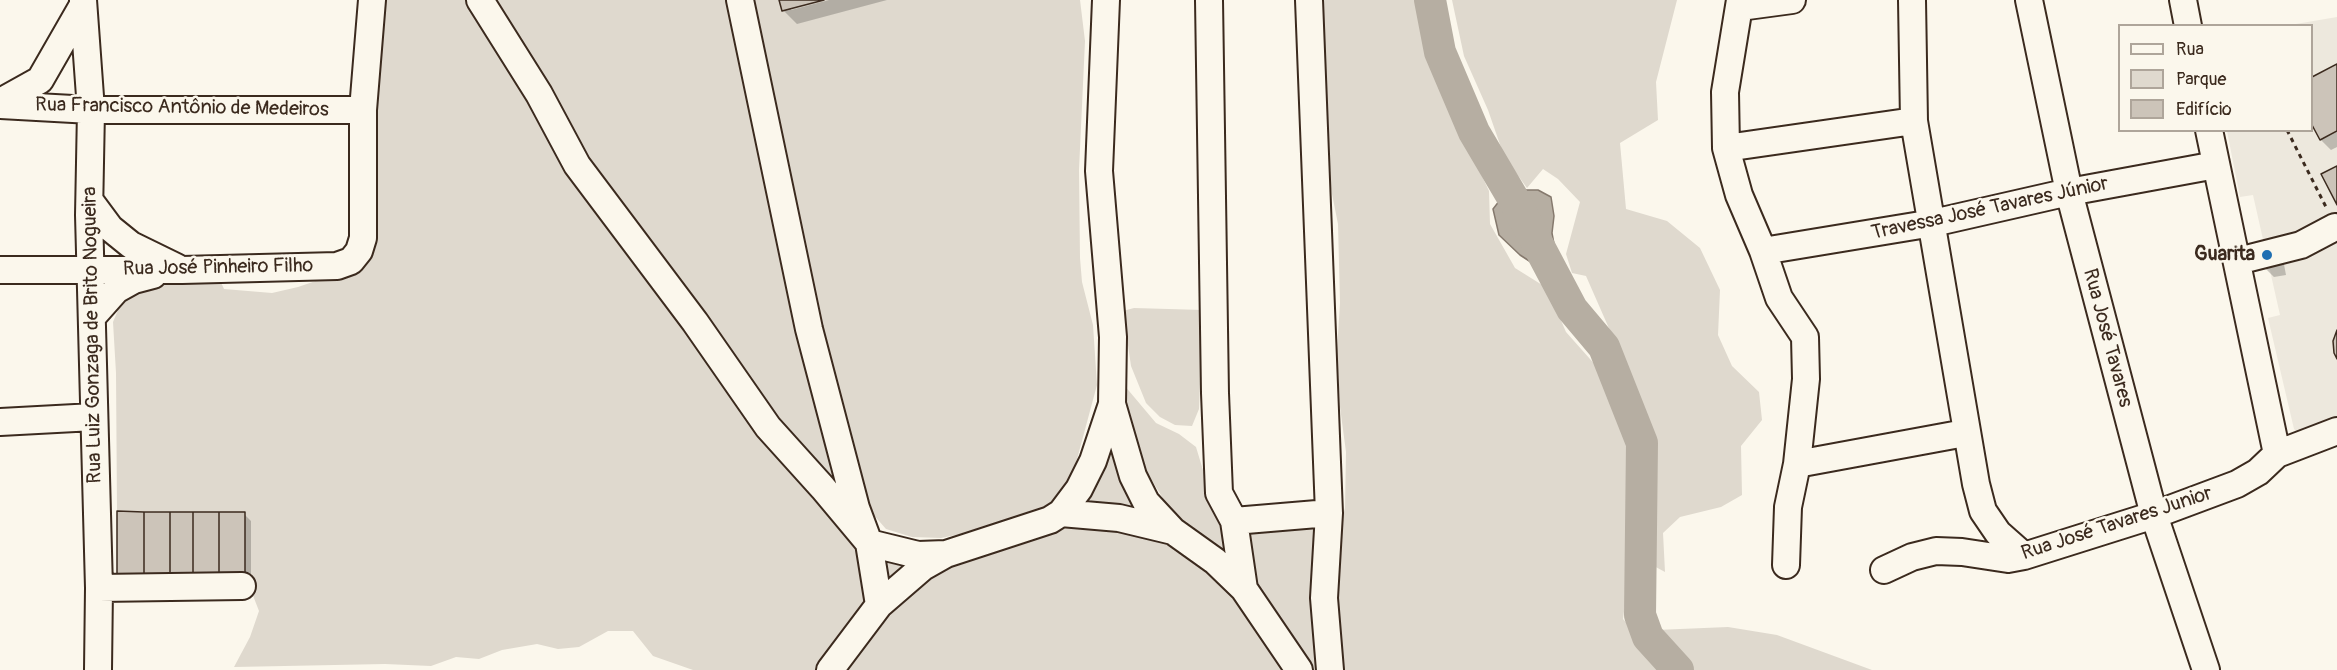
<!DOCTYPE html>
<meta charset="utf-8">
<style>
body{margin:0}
#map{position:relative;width:2337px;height:670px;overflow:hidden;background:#fbf7ec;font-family:Pangolin,sans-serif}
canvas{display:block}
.legend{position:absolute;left:2118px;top:24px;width:195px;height:108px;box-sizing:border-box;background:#fbf7ec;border:2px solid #aea59a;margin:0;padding:8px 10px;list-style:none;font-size:18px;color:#3b2a1e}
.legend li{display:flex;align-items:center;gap:12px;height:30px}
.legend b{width:30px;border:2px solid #aea59a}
</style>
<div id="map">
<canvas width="2337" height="670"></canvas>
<ul class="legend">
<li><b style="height:8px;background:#fbf7ec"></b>Rua</li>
<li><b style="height:16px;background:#dfd9ce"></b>Parque</li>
<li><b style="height:16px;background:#ccc4b9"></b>Edifício</li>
</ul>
</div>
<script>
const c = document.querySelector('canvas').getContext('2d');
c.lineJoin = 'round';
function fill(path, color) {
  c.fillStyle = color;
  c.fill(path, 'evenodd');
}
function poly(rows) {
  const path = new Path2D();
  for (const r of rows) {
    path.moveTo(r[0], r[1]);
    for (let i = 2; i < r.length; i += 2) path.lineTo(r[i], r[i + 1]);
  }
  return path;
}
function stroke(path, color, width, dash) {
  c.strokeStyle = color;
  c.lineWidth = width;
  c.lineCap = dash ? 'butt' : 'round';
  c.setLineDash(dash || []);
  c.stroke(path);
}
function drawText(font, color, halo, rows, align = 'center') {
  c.font = font + ' Pangolin,sans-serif';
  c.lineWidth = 5;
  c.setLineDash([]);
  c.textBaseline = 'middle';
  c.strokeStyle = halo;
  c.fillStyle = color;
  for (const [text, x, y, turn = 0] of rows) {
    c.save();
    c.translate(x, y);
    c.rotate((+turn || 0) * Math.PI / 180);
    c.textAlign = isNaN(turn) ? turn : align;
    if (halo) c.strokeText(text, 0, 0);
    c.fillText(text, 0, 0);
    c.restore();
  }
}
const built = poly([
 [2337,17,2337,419,2298,433,2294,429,2268,318,2280,315,2253,195,2240,197,2227,131,2312,130,2312,26,2290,25]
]);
const green = poly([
 [380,0,735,0,869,588,865,615,848,638,815,670,693,670,653,656,633,631,608,631,579,647,558,649,537,644,502,650,479,659,456,657,431,666,385,664,234,667,250,637,259,611,245,575,245,513,117,511,116,373,113,322,123,298,145,283,219,278,224,289,272,293,298,287,360,266],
 [744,0,779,0,782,11,824,0,1080,0,1085,41,1079,170,1080,258,1082,282,1093,325,1097,385,1073,474,1061,493,1050,505,1010,524,941,538,912,537,886,529,864,504,846,446],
 [1323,0,1415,0,1439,85,1489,191,1490,224,1515,268,1547,288,1566,332,1598,368,1609,401,1617,396,1635,443,1634,536,1623,619,1670,670,1339,670,1332,612,1341,522,1345,508,1346,452,1340,407,1337,351,1340,303,1338,224,1331,189],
 [1452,0,1677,0,1656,82,1658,120,1620,143,1626,209,1667,221,1700,248,1720,290,1718,335,1732,366,1759,392,1762,420,1741,446,1742,495,1721,507,1680,517,1663,533,1665,572,1652,565,1650,478,1644,418,1622,358,1586,276,1572,273,1566,254,1580,202,1558,179,1543,169,1527,188,1504,156,1488,110,1464,56],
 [1134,308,1203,310,1199,409,1192,426,1175,425,1160,417,1146,403,1131,366,1123,311],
 [1124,385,1156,423,1179,434,1196,447,1209,490,1221,516,1231,557,1217,549,1173,515,1142,464,1128,414],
 [1111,435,1149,515,1084,507,1084,494],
 [1089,517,1186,548,1227,585,1289,670,836,670,917,577],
 [1315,521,1326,670,1309,670,1252,590,1242,542,1250,527],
 [885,555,918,564,885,591],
 [1728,627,1777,635,1872,670,1690,670,1656,630]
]);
const water = poly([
 [1518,190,1538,190,1551,197,1554,216,1552,233,1556,255,1540,268,1520,255,1499,235,1493,209,1500,200,1518,190]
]);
const shadow = poly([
 [781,0,818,0,791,7,791,10,829,0,887,0,797,24,783,10],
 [2337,65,2337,147,2331,150,2321,140,2312,122,2312,79],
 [2282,254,2286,275,2274,277,2264,267],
 [118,513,244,514,251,521,251,581]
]);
const river = poly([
 [1430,0,1440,52,1474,132,1517,205,1572,309,1604,347,1642,443,1640,615,1648,637,1678,670]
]);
const building = poly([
 [779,0,824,0,782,11,779,0],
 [2337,64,2337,131,2320,140,2312,125,2312,77,2337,64],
 [2337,166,2337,205,2321,174,2337,166],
 [2337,330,2337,359,2334,353,2333,341,2337,330],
 [117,511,144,512,144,575,117,575,117,511],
 [144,512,170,512,170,575,144,575,144,512],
 [170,512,193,512,193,575,170,575,170,512],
 [193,512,219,512,219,575,193,575,193,512],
 [219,512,245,512,245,575,219,575,219,512]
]);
const path = poly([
 [2287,130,2327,209]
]);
const minor = poly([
 [83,0,91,110,89,215,99,588,98,670],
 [480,0,539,94,577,165,695,322,768,427,823,488,869,543,918,555,946,554],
 [740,0,809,329,856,508,869,543,879,605],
 [1209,0,1215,393,1219,493,1234,521,1244,589],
 [1309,0,1329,513,1324,598,1330,670],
 [1740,0,1725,92,1726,148,1739,195,1763,251,1779,298,1805,337,1806,379,1797,464,1788,507,1786,565],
 [1912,0,1914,121,1976,484,1983,511,1998,533,2024,556],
 [2029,0,2069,192,2154,515,2206,670],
 [2183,0,2188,26],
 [1740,7,1792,0],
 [0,102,40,80,83,5],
 [0,105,91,110,363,110],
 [2209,130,2277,454],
 [1726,148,1914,121],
 [90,201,110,228,131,245,176,267],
 [1763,251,1933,223,2069,192,2216,165],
 [2238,261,2301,245,2335,227],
 [0,270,182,270,337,266,351,261,359,251,363,238,363,110,372,0],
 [92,317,116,290,134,280,153,275],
 [1112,404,1133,476,1146,502,1173,531],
 [0,422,94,417],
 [1797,464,1965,433],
 [1061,513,1079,489,1093,461,1112,404,1113,337,1099,171,1106,0],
 [1234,521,1329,513],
 [1884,570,1912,557,1936,551,1962,552,2008,559,2024,556,2154,515,2237,484,2258,472,2277,454,2337,431],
 [99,588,242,586],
 [830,670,879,605,923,567,946,554,1050,520,1061,513,1119,518,1173,531,1215,561,1244,589,1299,670]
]);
const markers = [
 [2267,255,6,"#1f6fb2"]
];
const streetNames = [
 ["Rua Francisco Antônio de Medeiros",182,108,1],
 ["Travessa José Tavares Júnior",1990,209,-12],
 ["Rua José Pinheiro Filho",218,268,-1],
 ["Rua Luiz Gonzaga de Brito Nogueira",93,335,-91],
 ["Rua José Tavares",2107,338,75],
 ["Rua José Tavares Junior",2117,524,-18]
];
const poiNames = [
 ["Guarita",2255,255]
];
fill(built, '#ede8dd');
fill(green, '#dfd9ce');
fill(water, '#b6aea2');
stroke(water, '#85796d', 1.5);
fill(shadow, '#0003');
stroke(river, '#b6aea2', 32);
fill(building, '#ccc4b9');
stroke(building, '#3b2a1e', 1.5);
stroke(minor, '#3b2a1e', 30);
stroke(path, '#3b2a1e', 3, [4.5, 4.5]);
stroke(minor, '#fbf7ec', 26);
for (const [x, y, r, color] of markers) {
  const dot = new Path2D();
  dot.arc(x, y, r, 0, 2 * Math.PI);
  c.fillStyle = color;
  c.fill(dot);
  stroke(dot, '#fbf7ec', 2);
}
drawText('20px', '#3b2a1e', '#fbf7ec', streetNames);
drawText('bold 20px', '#3b2a1e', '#fbf7ec', poiNames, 'right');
</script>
